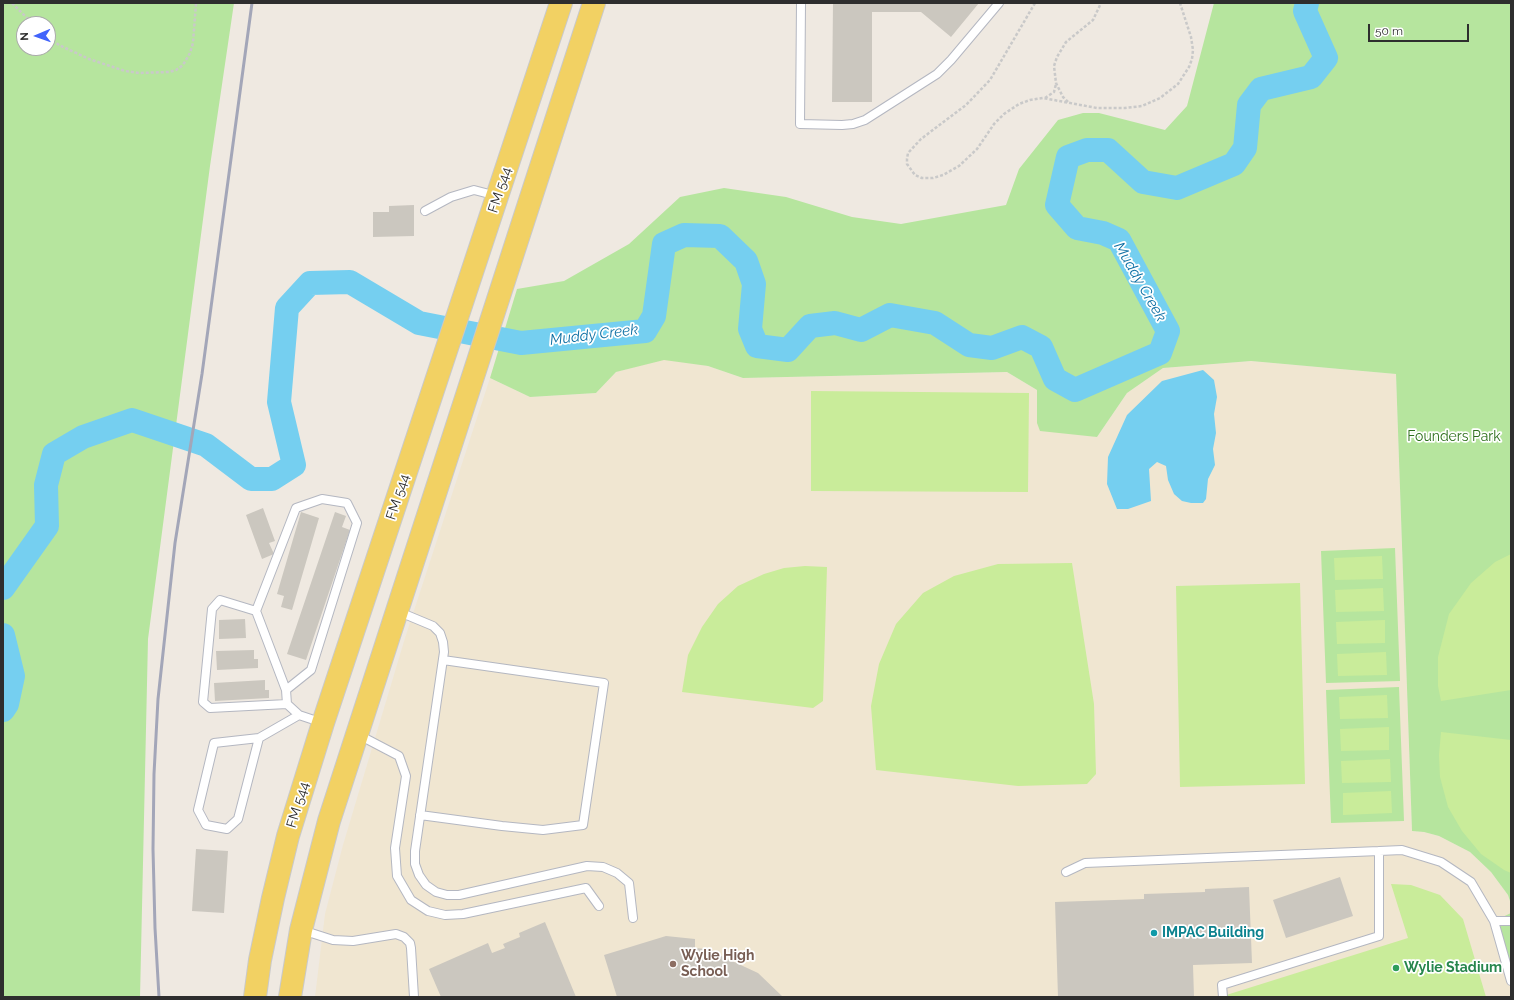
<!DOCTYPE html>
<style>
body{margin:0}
#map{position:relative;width:1514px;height:1000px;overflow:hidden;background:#efe9e1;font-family:Raleway,sans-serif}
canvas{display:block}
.frame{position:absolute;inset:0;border:4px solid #2e2e2e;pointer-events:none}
.north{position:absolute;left:16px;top:16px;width:40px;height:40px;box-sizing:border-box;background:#fff;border:1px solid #ababab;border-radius:50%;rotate:268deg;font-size:11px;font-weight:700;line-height:16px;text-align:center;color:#2e2e2e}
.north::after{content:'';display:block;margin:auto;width:14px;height:18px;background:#4264fb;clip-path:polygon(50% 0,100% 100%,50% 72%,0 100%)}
.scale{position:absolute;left:1368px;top:24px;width:101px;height:18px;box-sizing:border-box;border:2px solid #2e2e2e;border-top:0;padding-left:5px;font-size:12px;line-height:14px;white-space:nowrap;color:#2e2e2e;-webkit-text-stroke:3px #fff;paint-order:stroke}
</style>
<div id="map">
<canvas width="1514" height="1000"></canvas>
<div class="frame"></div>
<div class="north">N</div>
<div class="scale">50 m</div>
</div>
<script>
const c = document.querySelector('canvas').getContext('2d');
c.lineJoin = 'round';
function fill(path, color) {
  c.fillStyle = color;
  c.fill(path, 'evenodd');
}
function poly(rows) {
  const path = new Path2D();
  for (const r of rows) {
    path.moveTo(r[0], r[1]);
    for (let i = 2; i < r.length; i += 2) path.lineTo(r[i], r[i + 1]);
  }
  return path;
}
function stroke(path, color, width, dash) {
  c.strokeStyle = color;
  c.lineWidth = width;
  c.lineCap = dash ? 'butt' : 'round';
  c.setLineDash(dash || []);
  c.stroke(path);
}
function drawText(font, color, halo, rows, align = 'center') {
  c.font = font + ' Raleway,sans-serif';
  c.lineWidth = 3.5;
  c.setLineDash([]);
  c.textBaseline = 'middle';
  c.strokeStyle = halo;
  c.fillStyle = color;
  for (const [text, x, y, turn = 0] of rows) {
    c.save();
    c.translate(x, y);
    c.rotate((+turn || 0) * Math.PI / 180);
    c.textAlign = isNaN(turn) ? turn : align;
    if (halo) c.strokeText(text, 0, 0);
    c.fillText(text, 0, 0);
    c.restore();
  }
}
const education = poly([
 [664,359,708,366,743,378,1007,372,1037,390,1037,423,1097,437,1127,393,1163,368,1251,361,1396,374,1412,831,1424,832,1439,836,1470,852,1491,872,1508,895,1511,904,1511,997,315,997,325,914,343,845,405,638,490,378,530,397,596,393,616,372]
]);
const green = poly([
 [3,3,234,3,210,166,148,639,140,997,3,997],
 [24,24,48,24,48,48,24,48],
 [1214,3,1511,3,1511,904,1508,895,1491,872,1470,852,1439,836,1424,832,1412,831,1396,374,1251,361,1163,368,1127,393,1097,437,1040,431,1037,423,1037,390,1007,372,743,378,708,366,664,360,616,372,596,393,530,397,490,378,517,289,564,281,629,244,680,197,724,188,786,197,852,217,901,224,1006,205,1019,169,1058,120,1083,113,1099,113,1165,130,1187,106],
 [1395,548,1400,681,1326,683,1321,551],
 [1399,687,1404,821,1331,823,1326,690],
 [1511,913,1511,981,1494,921]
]);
const pitch = poly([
 [811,391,1029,393,1028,492,811,491],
 [1511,554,1511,690,1441,701,1438,686,1438,657,1449,614,1471,583,1495,562],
 [1382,556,1383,579,1335,580,1334,558],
 [1072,563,1094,704,1096,774,1087,784,1018,786,876,770,871,706,879,664,896,624,923,593,954,576,998,564],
 [805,566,827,567,823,701,813,708,682,692,688,655,702,627,718,604,738,586,764,574,784,568],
 [1300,583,1305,784,1180,787,1176,586],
 [1383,588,1384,611,1336,612,1335,590],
 [1385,620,1385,643,1337,644,1336,622],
 [1386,652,1387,675,1338,676,1337,654],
 [1387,695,1388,718,1340,719,1339,697],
 [1389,727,1389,750,1341,751,1340,729],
 [1441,732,1511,740,1511,873,1504,870,1481,854,1462,831,1448,807,1440,777,1439,755],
 [1390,759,1391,782,1342,783,1341,761],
 [1391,791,1392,813,1343,815,1343,793],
 [1391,884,1411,885,1440,895,1463,919,1486,997,1220,997,1408,938]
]);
const water = poly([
 [1203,370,1214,380,1217,397,1214,414,1216,433,1213,449,1215,465,1208,479,1206,499,1203,503,1191,503,1182,501,1174,494,1168,480,1166,466,1157,462,1149,469,1151,501,1128,509,1117,509,1107,484,1108,457,1127,415,1162,381]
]);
const river = poly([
 [3,588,47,526,46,485,54,454,83,437,132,420,206,445,251,479,272,479,294,465,279,402,287,308,310,283,350,282,419,323,521,343,645,331,654,316,664,244,684,235,720,236,746,261,754,284,750,329,757,346,788,350,810,326,835,323,861,330,890,315,935,323,969,345,992,348,1022,337,1041,347,1055,379,1075,390,1160,353,1168,331,1119,240,1103,233,1077,228,1057,205,1068,157,1087,150,1108,150,1143,182,1177,188,1234,164,1245,148,1249,105,1261,89,1311,77,1326,58,1305,11,1307,3],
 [3,635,13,676,7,704,3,710]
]);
const building = poly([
 [833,3,979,3,951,37,921,12,872,12,872,102,832,102],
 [414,205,414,236,373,237,373,212,389,212,389,206],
 [263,508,275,541,269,543,274,554,262,559,246,515],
 [301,512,319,518,292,610,281,607,284,596,277,594],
 [335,512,346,516,342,527,350,530,306,660,287,654],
 [245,619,246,638,219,639,219,620],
 [254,650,254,659,258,659,258,668,217,670,216,651],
 [265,680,265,690,269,690,269,698,215,701,214,683],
 [196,849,228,851,224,913,192,911],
 [1340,877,1353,916,1286,938,1273,900],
 [1249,887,1252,963,1193,965,1194,997,1058,997,1055,902,1144,899,1144,894,1205,892,1205,889],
 [545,922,576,997,441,997,429,969,488,943,492,953,505,948,503,944,520,937,519,933],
 [666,936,695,939,695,948,706,949,758,973,783,997,617,997,604,955]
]);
const path = poly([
 [12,3,33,24],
 [1035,3,990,80,966,105,921,139,908,153,907,159,907,164,915,175,922,178,933,178,943,175,959,166,977,149,994,124,1004,114,1019,104,1030,100,1043,98,1097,108,1125,108,1142,106,1160,98,1178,84,1189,67,1192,59,1193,50,1191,37,1180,3],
 [48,38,61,46,89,59,125,71,139,73,169,72,176,70,183,65,190,53,193,43,196,3],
 [1045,98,1054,92,1056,84],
 [1068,102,1063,97,1056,83,1054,66,1057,57,1066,42,1093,20,1101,3]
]);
const lane = poly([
 [801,3,800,124,842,125,853,124,865,120,937,74,951,60,999,3],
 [425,211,451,197,474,190,497,196],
 [256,611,286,690,287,704,299,715],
 [397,611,433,626,440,633,443,642,444,652,415,851,415,864,419,875,426,885,436,892,447,895,459,895,587,866,603,867,617,873,629,883,633,918],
 [286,690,311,670,357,523,347,503,322,499,296,508,256,611,220,600,212,609,203,702,210,708,287,704],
 [357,734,399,756,406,776,395,848,397,876,411,900,428,911,445,915,463,914,586,888,599,906],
 [259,738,214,743,198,810,206,825,227,829,238,819,259,738,299,715,323,723],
 [420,815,502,826,543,830,583,825,604,683,443,660],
 [1066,872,1085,863,1379,851],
 [1494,921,1511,921],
 [302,930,333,940,353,941,396,934,404,937,410,943,411,948,414,997],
 [1223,997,1222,985,1379,936,1379,851,1402,850,1441,862,1471,882,1494,921,1511,981]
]);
const primary = poly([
 [255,997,260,960,273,898,288,836,323,723,561,3],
 [290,997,301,930,329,821,594,3]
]);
const rail = poly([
 [159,997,155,928,153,849,154,774,158,699,175,543,202,374,252,3]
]);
const markers = [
 [1154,933,4,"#0f9aa8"],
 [673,964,4,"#8d6e63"],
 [1396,968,4,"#2e9e5b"]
];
const streetNames = [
 ["FM 544",500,190,-72],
 ["FM 544",398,497,-72],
 ["FM 544",298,805,-73]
];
const parkNames = [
 ["Founders Park",1454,437]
];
const cultureNames = [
 ["IMPAC Building",1162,933]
];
const educationNames = [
 ["Wylie High",681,956],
 ["School",681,972]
];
const leisureNames = [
 ["Wylie Stadium",1404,968]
];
const waterNames = [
 ["Muddy Creek",1140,282,60],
 ["Muddy Creek",594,335,-7]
];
fill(education, '#f0e6d1');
fill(green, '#b6e59e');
fill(pitch, '#c9ec9a');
fill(water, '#75cff0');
stroke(river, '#75cff0', 24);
fill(building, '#cbc7bf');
stroke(lane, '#b4b7c1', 10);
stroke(primary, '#c9c9c9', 24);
stroke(path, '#c9c9c9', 2.5, [3, 2]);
stroke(lane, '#fff', 8);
stroke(primary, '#f2d163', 22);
stroke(rail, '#a3a6b8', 3);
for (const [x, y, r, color] of markers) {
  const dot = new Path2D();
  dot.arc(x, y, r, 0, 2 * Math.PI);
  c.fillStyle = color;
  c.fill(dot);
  stroke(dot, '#fff', 1.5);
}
drawText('14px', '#2e2e2e', '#fff', streetNames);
drawText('14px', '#2c6e1b', '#fff', parkNames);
drawText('bold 14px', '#0d838f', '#fff', cultureNames, 'left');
drawText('bold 14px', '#785e54', '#fff', educationNames, 'left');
drawText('bold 14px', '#27864d', '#fff', leisureNames, 'left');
drawText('italic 15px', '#0d6fa3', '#fff', waterNames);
</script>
